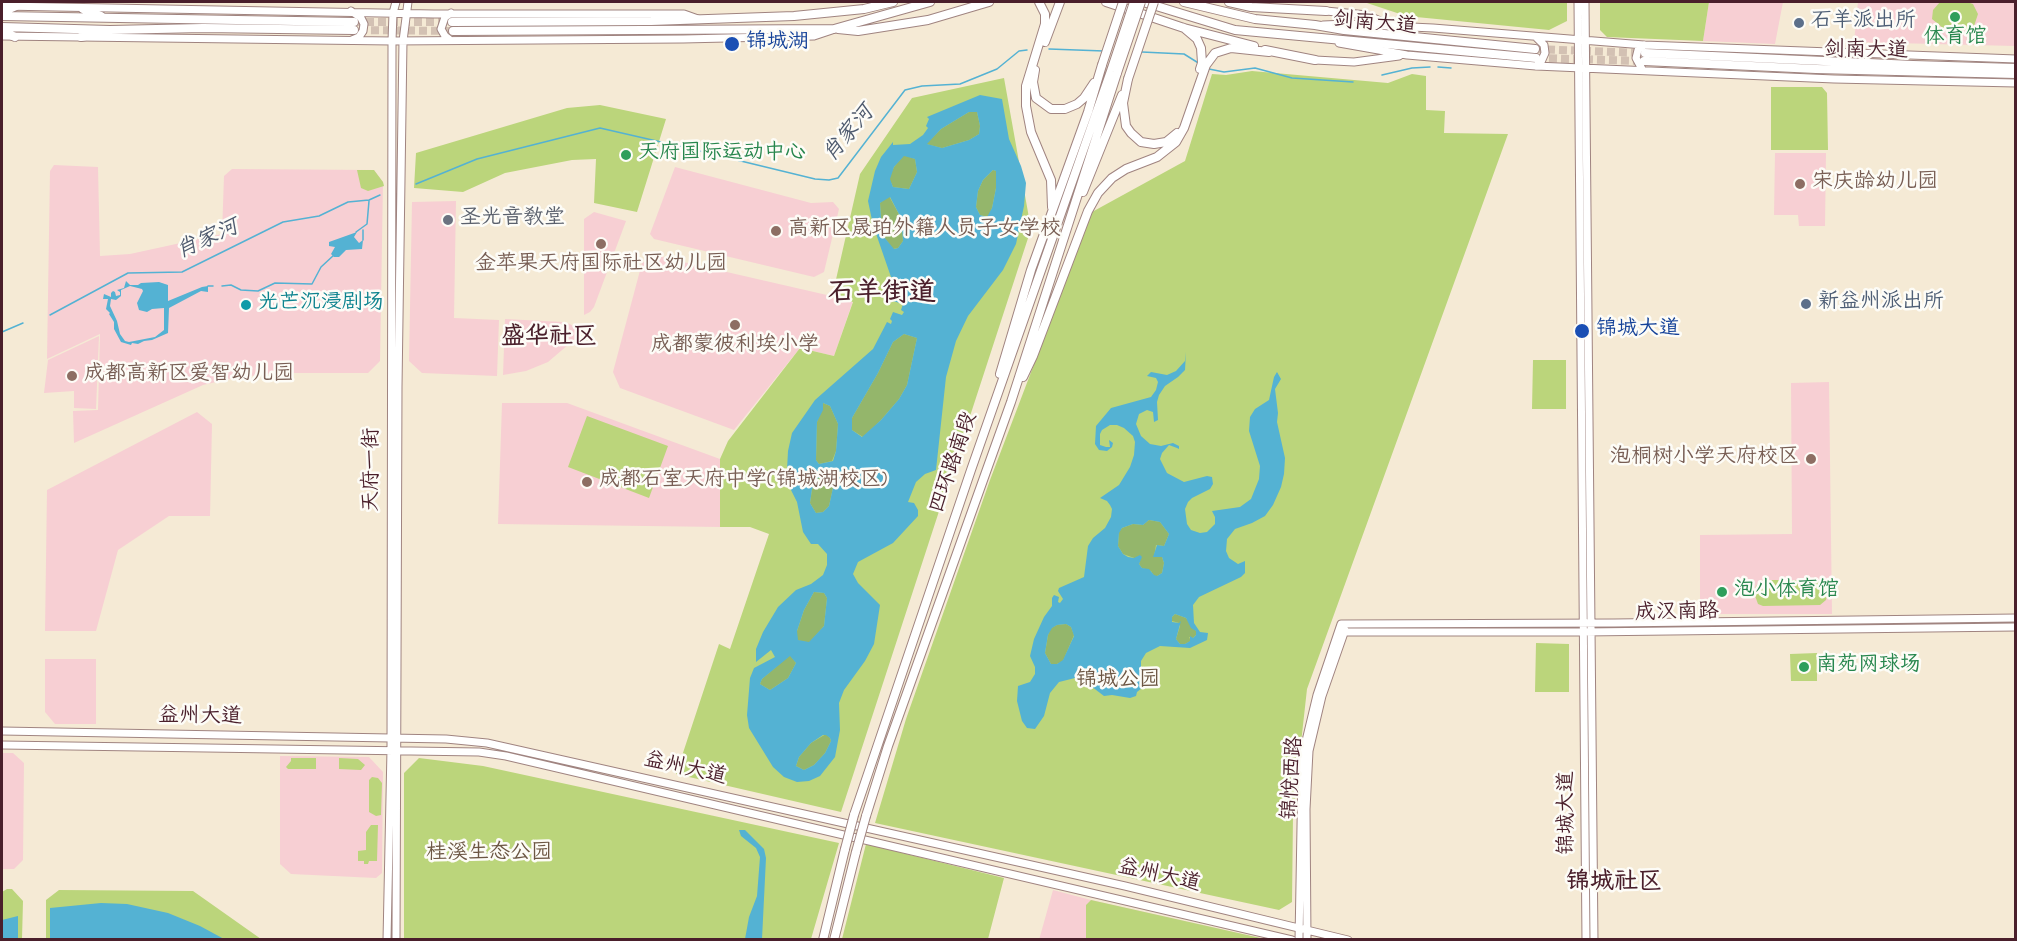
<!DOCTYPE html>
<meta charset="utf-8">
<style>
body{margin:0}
#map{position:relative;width:2017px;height:941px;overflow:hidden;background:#f5ead5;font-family:"Indie Flower",sans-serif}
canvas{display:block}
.frame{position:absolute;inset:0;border:3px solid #4a1f2b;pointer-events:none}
</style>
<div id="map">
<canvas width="2017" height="941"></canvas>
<div class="frame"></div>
</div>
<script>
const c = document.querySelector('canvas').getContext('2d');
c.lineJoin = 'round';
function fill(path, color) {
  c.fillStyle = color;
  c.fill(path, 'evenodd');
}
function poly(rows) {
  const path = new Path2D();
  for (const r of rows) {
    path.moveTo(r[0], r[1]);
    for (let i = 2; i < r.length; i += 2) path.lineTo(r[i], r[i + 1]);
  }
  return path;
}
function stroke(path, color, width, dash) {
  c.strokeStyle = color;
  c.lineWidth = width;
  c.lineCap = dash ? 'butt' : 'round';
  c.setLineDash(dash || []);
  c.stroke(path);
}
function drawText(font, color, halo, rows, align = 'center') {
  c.font = font + ' "Indie Flower","LXGW WenKai TC",sans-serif';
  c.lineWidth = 5;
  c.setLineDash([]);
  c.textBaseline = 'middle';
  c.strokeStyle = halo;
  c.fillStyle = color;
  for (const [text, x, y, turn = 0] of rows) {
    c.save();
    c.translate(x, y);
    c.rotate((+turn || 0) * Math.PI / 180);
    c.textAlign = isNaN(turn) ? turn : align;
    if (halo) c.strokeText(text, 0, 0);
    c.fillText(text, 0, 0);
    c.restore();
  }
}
const built = poly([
 [1709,2,1783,2,1775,44,1703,41],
 [1858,2,2015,2,2015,46,1854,42],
 [1775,153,1826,153,1825,226,1799,226,1798,215,1774,215],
 [54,165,98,167,100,256,130,254,222,234,224,176,232,169,374,170,383,182,380,361,368,373,273,373,229,379,203,385,74,443,73,411,98,410,100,334,47,359,50,171],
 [675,167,811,203,833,202,839,209,824,272,814,277,654,239,650,234],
 [456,201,454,318,499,320,497,376,422,373,409,361,412,202],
 [594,212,626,221,594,307,590,312,584,315,584,219],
 [657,256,853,301,834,356,800,348,734,430,620,388,613,372,642,263],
 [505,319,563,322,570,324,582,333,548,362,526,371,503,375],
 [99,336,96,409,74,408,74,391,44,393,48,360],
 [1829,382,1832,614,1700,614,1700,535,1792,534,1791,383],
 [502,403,567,403,720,459,720,527,498,524],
 [197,412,212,424,210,516,169,516,118,550,96,631,45,631,47,490],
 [45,659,96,659,96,724,55,724,45,712],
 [2,753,13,753,24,763,23,860,14,869,2,869],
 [280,756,369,757,383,772,382,873,376,878,291,874,280,864],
 [1053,890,1091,900,1265,939,1039,940]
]);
const green = poly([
 [1364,2,1567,2,1567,21,1549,30,1406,16],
 [1600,2,1709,2,1703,41,1607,37,1600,30],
 [1940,2,1967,2,1973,4,1978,14,1974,26,1959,32,1943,28,1932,19,1933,10],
 [1252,71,1388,83,1412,74,1426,76,1426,110,1445,111,1444,133,1508,134,1307,689,1293,815,1292,902,1279,910,875,823,906,719,990,480,1092,212,1185,161,1212,74,1226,75],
 [1004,78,1031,229,841,812,676,774,719,644,730,649,769,534,750,527,720,527,720,459,728,441,800,348,834,356,853,302,832,297,860,174,912,98],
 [1771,87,1822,87,1827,93,1828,150,1771,150],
 [600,105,666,119,637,212,594,203,596,159,572,160,505,173,463,192,414,188,416,153,567,108],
 [357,170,374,170,383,182,384,186,368,191,361,188],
 [1533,360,1566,360,1566,409,1532,409],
 [587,416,668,446,649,498,568,467],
 [1763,580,1818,580,1824,583,1828,592,1826,600,1820,605,1763,606,1758,604,1754,593,1756,586],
 [1536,643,1569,644,1569,692,1535,692],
 [1817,653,1817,681,1791,681,1790,654],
 [291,758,316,758,316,769,288,769,286,767,291,761],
 [339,758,358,759,365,765,361,770,339,769],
 [419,758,483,766,839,843,811,939,404,940,404,773],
 [372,777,378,778,382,783,381,815,376,816,369,812,369,780],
 [371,825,378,825,377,861,369,861,368,864,364,864,364,861,358,861,358,851,366,850,366,832],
 [866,844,1004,878,988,939,842,939],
 [7,889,12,889,23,901,22,939,2,939,2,892],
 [59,890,193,891,261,939,46,940,46,900],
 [1091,900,1265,939,1086,939,1086,905]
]);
const forest = poly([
 [969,112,977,112,980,126,979,134,969,140,942,148,926,144,941,129],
 [904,155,915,159,917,172,909,189,893,187,889,178,894,167],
 [993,170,996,171,996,188,992,208,988,217,980,215,976,207,978,191,983,180],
 [889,196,901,218,903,241,898,248,893,249,884,237,881,218,880,203],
 [904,334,917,338,907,385,899,399,881,420,863,437,852,430,852,418,878,373,893,342],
 [823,403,830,406,838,424,836,451,832,461,819,464,816,460,817,422],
 [831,468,835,468,836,474,829,506,823,512,816,513,810,503,812,489,817,479],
 [1149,520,1160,522,1169,534,1164,546,1156,545,1154,557,1162,557,1164,563,1162,573,1157,576,1154,576,1151,571,1142,568,1139,564,1140,560,1123,554,1118,546,1119,532,1122,528,1133,524,1143,525],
 [814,592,824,593,827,598,824,626,809,643,797,640,797,631,804,610],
 [1175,614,1186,618,1196,631,1196,635,1193,638,1189,637,1191,641,1185,644,1180,644,1176,639,1180,626,1179,623,1172,621,1172,617],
 [1066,624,1071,627,1074,635,1063,661,1057,664,1051,664,1045,653,1048,635,1051,628,1057,625],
 [790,655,796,663,788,678,770,690,760,684,762,679],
 [826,734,830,738,831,741,825,753,814,765,804,770,796,766,799,757,811,743]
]);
const water = poly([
 [980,95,1002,99,1009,139,1021,166,1026,183,1024,206,1016,244,1003,270,968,316,956,341,946,377,936,470,925,474,916,482,908,502,914,503,918,510,918,516,893,543,858,562,853,574,858,583,880,605,874,644,865,661,844,690,839,703,840,730,835,757,820,776,809,781,797,782,784,777,773,767,749,728,747,715,750,678,754,668,775,657,771,650,756,662,756,649,763,632,778,607,796,590,811,584,823,575,827,565,827,554,818,544,811,544,803,532,797,502,791,490,787,470,788,451,792,433,815,400,873,349,887,322,891,324,892,321,890,319,893,312,902,315,904,312,901,310,903,304,893,301,894,293,896,293,896,290,894,290,895,278,891,277,873,225,868,201,875,171,881,157,893,142,893,145,910,144,923,135,928,128,926,126,929,119,927,117],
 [969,112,977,112,980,126,979,134,969,140,942,148,927,144,941,129],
 [904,156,915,159,917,172,909,189,893,187,890,179,894,167],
 [993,170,996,171,996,188,992,208,987,217,980,215,976,207,978,191,983,180],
 [890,197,901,218,903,241,898,248,894,249,884,237,881,218,880,203],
 [904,334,917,338,907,385,899,399,881,420,862,437,852,430,852,418,878,373,893,342],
 [823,403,830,406,838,424,836,451,833,461,819,464,816,460,817,422,823,410],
 [831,468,835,468,836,474,829,506,823,512,816,513,810,503,812,489,817,479],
 [814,592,824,593,827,598,824,626,809,642,798,640,797,631,804,610],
 [790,656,796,663,788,678,770,690,760,684,762,679],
 [823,735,826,735,830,738,831,741,825,753,814,765,804,770,796,766,799,757,811,743],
 [357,232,354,237,359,243,363,240,362,249,346,250,339,257,334,257,331,254,335,247,329,246,329,242],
 [126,281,130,285,138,285,141,283,159,282,168,285,168,301,202,287,208,286,208,292,201,291,169,308,168,333,152,340,144,341,138,344,132,343,131,345,121,342,114,329,114,322,109,314,110,313,106,309,108,299,103,299,104,294,111,297,111,293,113,291,115,292,116,296,120,295,120,292,117,290,124,288],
 [130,286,142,289,143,291,137,303,139,310,147,312,152,309,164,308,164,330,155,337,129,342,125,341,120,334,117,321,110,306,111,299,116,300,121,296,121,290],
 [1186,352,1185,370,1178,377,1165,386,1159,395,1157,402,1158,420,1154,422,1153,412,1147,410,1139,414,1136,424,1141,436,1150,444,1161,446,1173,443,1179,446,1179,449,1177,448,1169,445,1162,453,1160,459,1167,473,1184,482,1207,476,1212,477,1213,484,1210,489,1192,498,1188,502,1185,509,1187,524,1191,530,1200,533,1207,532,1215,524,1215,517,1212,511,1240,507,1251,499,1259,479,1260,466,1249,431,1250,417,1255,409,1269,400,1274,377,1277,372,1281,379,1275,389,1278,413,1277,422,1285,458,1284,474,1281,487,1273,505,1265,516,1252,523,1235,529,1227,539,1226,551,1229,558,1238,564,1245,561,1245,573,1241,577,1199,597,1193,605,1194,623,1200,632,1208,633,1207,640,1190,648,1160,646,1146,653,1141,661,1141,667,1147,684,1137,692,1136,696,1130,698,1112,695,1104,696,1083,680,1075,678,1059,682,1050,693,1044,716,1035,729,1027,728,1022,721,1017,701,1018,686,1030,682,1035,674,1035,667,1030,656,1034,639,1044,617,1052,606,1052,598,1054,595,1059,597,1058,602,1060,603,1063,599,1058,591,1059,588,1084,577,1088,546,1093,538,1105,528,1111,517,1112,509,1110,505,1107,501,1100,498,1119,485,1130,467,1134,455,1135,442,1133,436,1124,428,1117,425,1110,425,1102,430,1100,434,1100,445,1106,447,1110,447,1109,440,1113,443,1112,447,1107,451,1099,450,1095,444,1096,426,1111,408,1151,397,1156,390,1158,382,1156,378,1147,376,1151,372,1167,375,1176,371,1185,361],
 [1149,520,1160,522,1169,534,1164,546,1157,545,1153,557,1162,557,1164,563,1162,573,1157,576,1154,575,1149,569,1142,568,1139,564,1142,557,1140,555,1134,558,1128,557,1123,554,1118,546,1119,533,1122,528,1133,524,1143,525],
 [1175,614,1186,618,1191,628,1196,631,1196,635,1193,638,1190,636,1190,641,1185,644,1180,644,1176,639,1181,621,1179,623,1172,622,1172,617],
 [1066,624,1071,627,1074,636,1063,660,1057,664,1051,664,1045,653,1048,635,1052,628,1057,625],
 [745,830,764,849,766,858,762,939,745,939,749,917,757,896,760,857,756,848,741,836,739,830],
 [101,903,127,904,168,913,200,926,224,939,50,939,50,908],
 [18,916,18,939,2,939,2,920]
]);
const stream = poly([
 [1049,49,1104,51],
 [1142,52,1184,54,1200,64],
 [1438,67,1451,68],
 [1209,69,1224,72,1255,68,1292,78,1353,82],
 [1382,75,1412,68,1430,67],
 [679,146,815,179,829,180,838,178,905,90,922,86,960,84,997,69,1019,51,1027,50],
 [416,184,477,159,600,128,661,142],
 [363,230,363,240],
 [356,232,367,224,369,201],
 [208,286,213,286],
 [222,286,231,285,241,290,258,291,275,283,312,284,321,267,334,255],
 [50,315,128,273,182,272,283,222,319,216,348,202,369,200,380,195],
 [2,332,23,323]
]);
const highwayTunnel = poly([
 [354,22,447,22],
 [359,30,453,31],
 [1535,49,1643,53],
 [1537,58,1642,61]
]);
const major = poly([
 [1578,2,1586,940],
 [1585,2,1594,940],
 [2,6,434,14,684,14,698,19],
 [351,11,361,18,364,24,363,31,359,37,352,40],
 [1326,11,1367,15,1387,24],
 [1323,25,1346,24,1433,28,1644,45,2016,59],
 [2,36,392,41,683,39,814,36,832,30],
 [449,39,445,36,441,29,445,17,451,13],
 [1339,43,1407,55,1536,66,1834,79,2016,83],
 [1315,60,1354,62,1399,56],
 [1536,66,1541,62,1545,53,1544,45,1536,37],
 [1642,69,1636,58,1638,50,1644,45],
 [1339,632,1584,632,2016,627],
 [2,731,390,738,446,739,487,743,1125,886,1348,940],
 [2,745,479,752,506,756,1292,940],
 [387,940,391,749,392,41,393,13,396,2],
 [396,940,398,387,403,41,408,2],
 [1299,940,1302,770,1304,749,1317,695,1341,624,1614,623,2016,618],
 [1307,940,1306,809,1309,751,1322,696,1345,630]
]);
const highway = poly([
 [1039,2,1045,14,1045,24,1026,86,1026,106,1031,132,1051,180,1052,207],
 [1106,2,1184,28,1254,46],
 [1143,2,1235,30,1536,58],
 [1184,2,1255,19,1315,25,1344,30,1535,49],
 [1229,2,1251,7,1326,11],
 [83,9,101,16],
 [2,12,16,6],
 [2,16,354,22],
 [452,22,651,21,794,16,864,9,893,2],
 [2,27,110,30,203,28,354,30],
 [1184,28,1197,39,1201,48,1202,63,1200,69],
 [838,29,858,31,928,20,989,2],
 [2,31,15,37],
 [453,31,834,29,930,2],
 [81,37,100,33],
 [1045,42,1060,2],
 [1265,50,1315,60],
 [1645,53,1913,65,2016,68],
 [1644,61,1816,69,2016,74],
 [1035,70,1033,82,1036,98,1051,109,1065,109,1077,104,1084,98,1094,83],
 [1128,79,1123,103,1126,126,1131,133,1141,142,1154,144,1166,142,1177,133],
 [1083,192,1122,95],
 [1000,374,1031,270,1088,112,1102,65],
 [1023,377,1033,356,1088,211,1098,193,1112,178,1126,169,1157,157,1176,142,1184,128,1206,65,1215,53,1231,48,1269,52],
 [854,815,971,470,1112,68],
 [866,816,888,746,1011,402,1117,73],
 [823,940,845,849],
 [834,940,856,852]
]);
const highwayBridge = poly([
 [1102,65,1123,2],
 [1112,68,1134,2],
 [1117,73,1141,2],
 [1128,79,1154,2],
 [845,849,854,815],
 [856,852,866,816]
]);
const markers = [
 [1955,17,6,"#2e9e5b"],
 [1799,23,6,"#5c6f8a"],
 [732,44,8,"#1a4fb4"],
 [626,155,6,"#2e9e5b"],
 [1800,184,6,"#8d6e63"],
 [448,220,6,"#6b7280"],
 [776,231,6,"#8d6e63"],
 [601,244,6,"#8d6e63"],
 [1806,304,6,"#5c6f8a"],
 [246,305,6,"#0f9aa8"],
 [735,325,6,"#8d6e63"],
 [1582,331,8,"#1a4fb4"],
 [72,376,6,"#8d6e63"],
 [1811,459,6,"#8d6e63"],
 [587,482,6,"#8d6e63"],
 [1722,592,6,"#2e9e5b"],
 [1804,667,6,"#2e9e5b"]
];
const serviceNames = [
 ["石羊派出所",1811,23],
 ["新益州派出所",1818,304]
];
const streetNames = [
 ["剑南大道",1375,25,5],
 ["剑南大道",1866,52,1],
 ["四环路南段",955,463,-71],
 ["天府一街",374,470,-90],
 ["成汉南路",1677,614,-1],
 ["益州大道",200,718,1],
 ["益州大道",685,770,13],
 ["锦悦西路",1294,778,-86],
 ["锦城大道",1569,813,-90],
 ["益州大道",1159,877,13]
];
const leisureNames = [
 ["体育馆",1955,39,"center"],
 ["天府国际运动中心",638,155],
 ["泡小体育馆",1734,592],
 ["南苑网球场",1816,667]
];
const transitNames = [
 ["锦城湖",746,44],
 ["锦城大道",1596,331]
];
const educationNames = [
 ["宋庆龄幼儿园",1812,184],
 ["高新区晟珀外籍人员子女学校",788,231],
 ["金苹果天府国际社区幼儿园",601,266,"center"],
 ["成都蒙彼利埃小学",735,347,"center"],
 ["成都高新区爱智幼儿园",84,376],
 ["泡桐树小学天府校区",1799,459,"right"],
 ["成都石室天府中学(锦城湖校区)",599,482]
];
const worshipNames = [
 ["圣光音教堂",460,220]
];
const cultureNames = [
 ["光芒沉浸剧场",258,305]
];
const parkNames = [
 ["锦城公园",1118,682],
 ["桂溪生态公园",489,855]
];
const waterNames = [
 ["肖家河",850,135,-50],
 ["肖家河",208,241,-24]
];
const quarterNames = [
 ["盛华社区",549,339],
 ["锦城社区",1614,884]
];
const districtNames = [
 ["石羊街道",882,296]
];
fill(built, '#f7cfd3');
fill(green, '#bbd57b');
fill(forest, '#94b66b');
fill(water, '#54b2d3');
stroke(stream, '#54b2d3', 1.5);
stroke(highwayTunnel, '#d3c1b3', 8, [8, 4]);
stroke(major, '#a08480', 9);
stroke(highway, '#a08480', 10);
stroke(major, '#fff', 7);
stroke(highway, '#fff', 8);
stroke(highwayBridge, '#a08480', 10, []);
stroke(highwayBridge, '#fff', 8);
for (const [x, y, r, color] of markers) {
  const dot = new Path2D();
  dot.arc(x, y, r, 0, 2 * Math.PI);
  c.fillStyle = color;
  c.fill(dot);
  stroke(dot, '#fdfcf7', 2);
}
drawText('21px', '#4e5e75', '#fdfcf7', serviceNames, 'left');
drawText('21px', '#4a1f2b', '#fdfcf7', streetNames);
drawText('21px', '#27864d', '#fdfcf7', leisureNames, 'left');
drawText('21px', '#164399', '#fdfcf7', transitNames, 'left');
drawText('21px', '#785e54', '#fdfcf7', educationNames, 'left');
drawText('21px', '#5b616d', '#fdfcf7', worshipNames, 'left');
drawText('21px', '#0d838f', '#fdfcf7', cultureNames, 'left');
drawText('21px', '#6c5643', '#fdfcf7', parkNames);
drawText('italic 22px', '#4e5a6e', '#fdfcf7', waterNames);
drawText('bold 24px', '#4a1f2b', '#fdfcf7', quarterNames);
drawText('bold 27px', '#4a1f2b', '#fdfcf7', districtNames);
</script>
